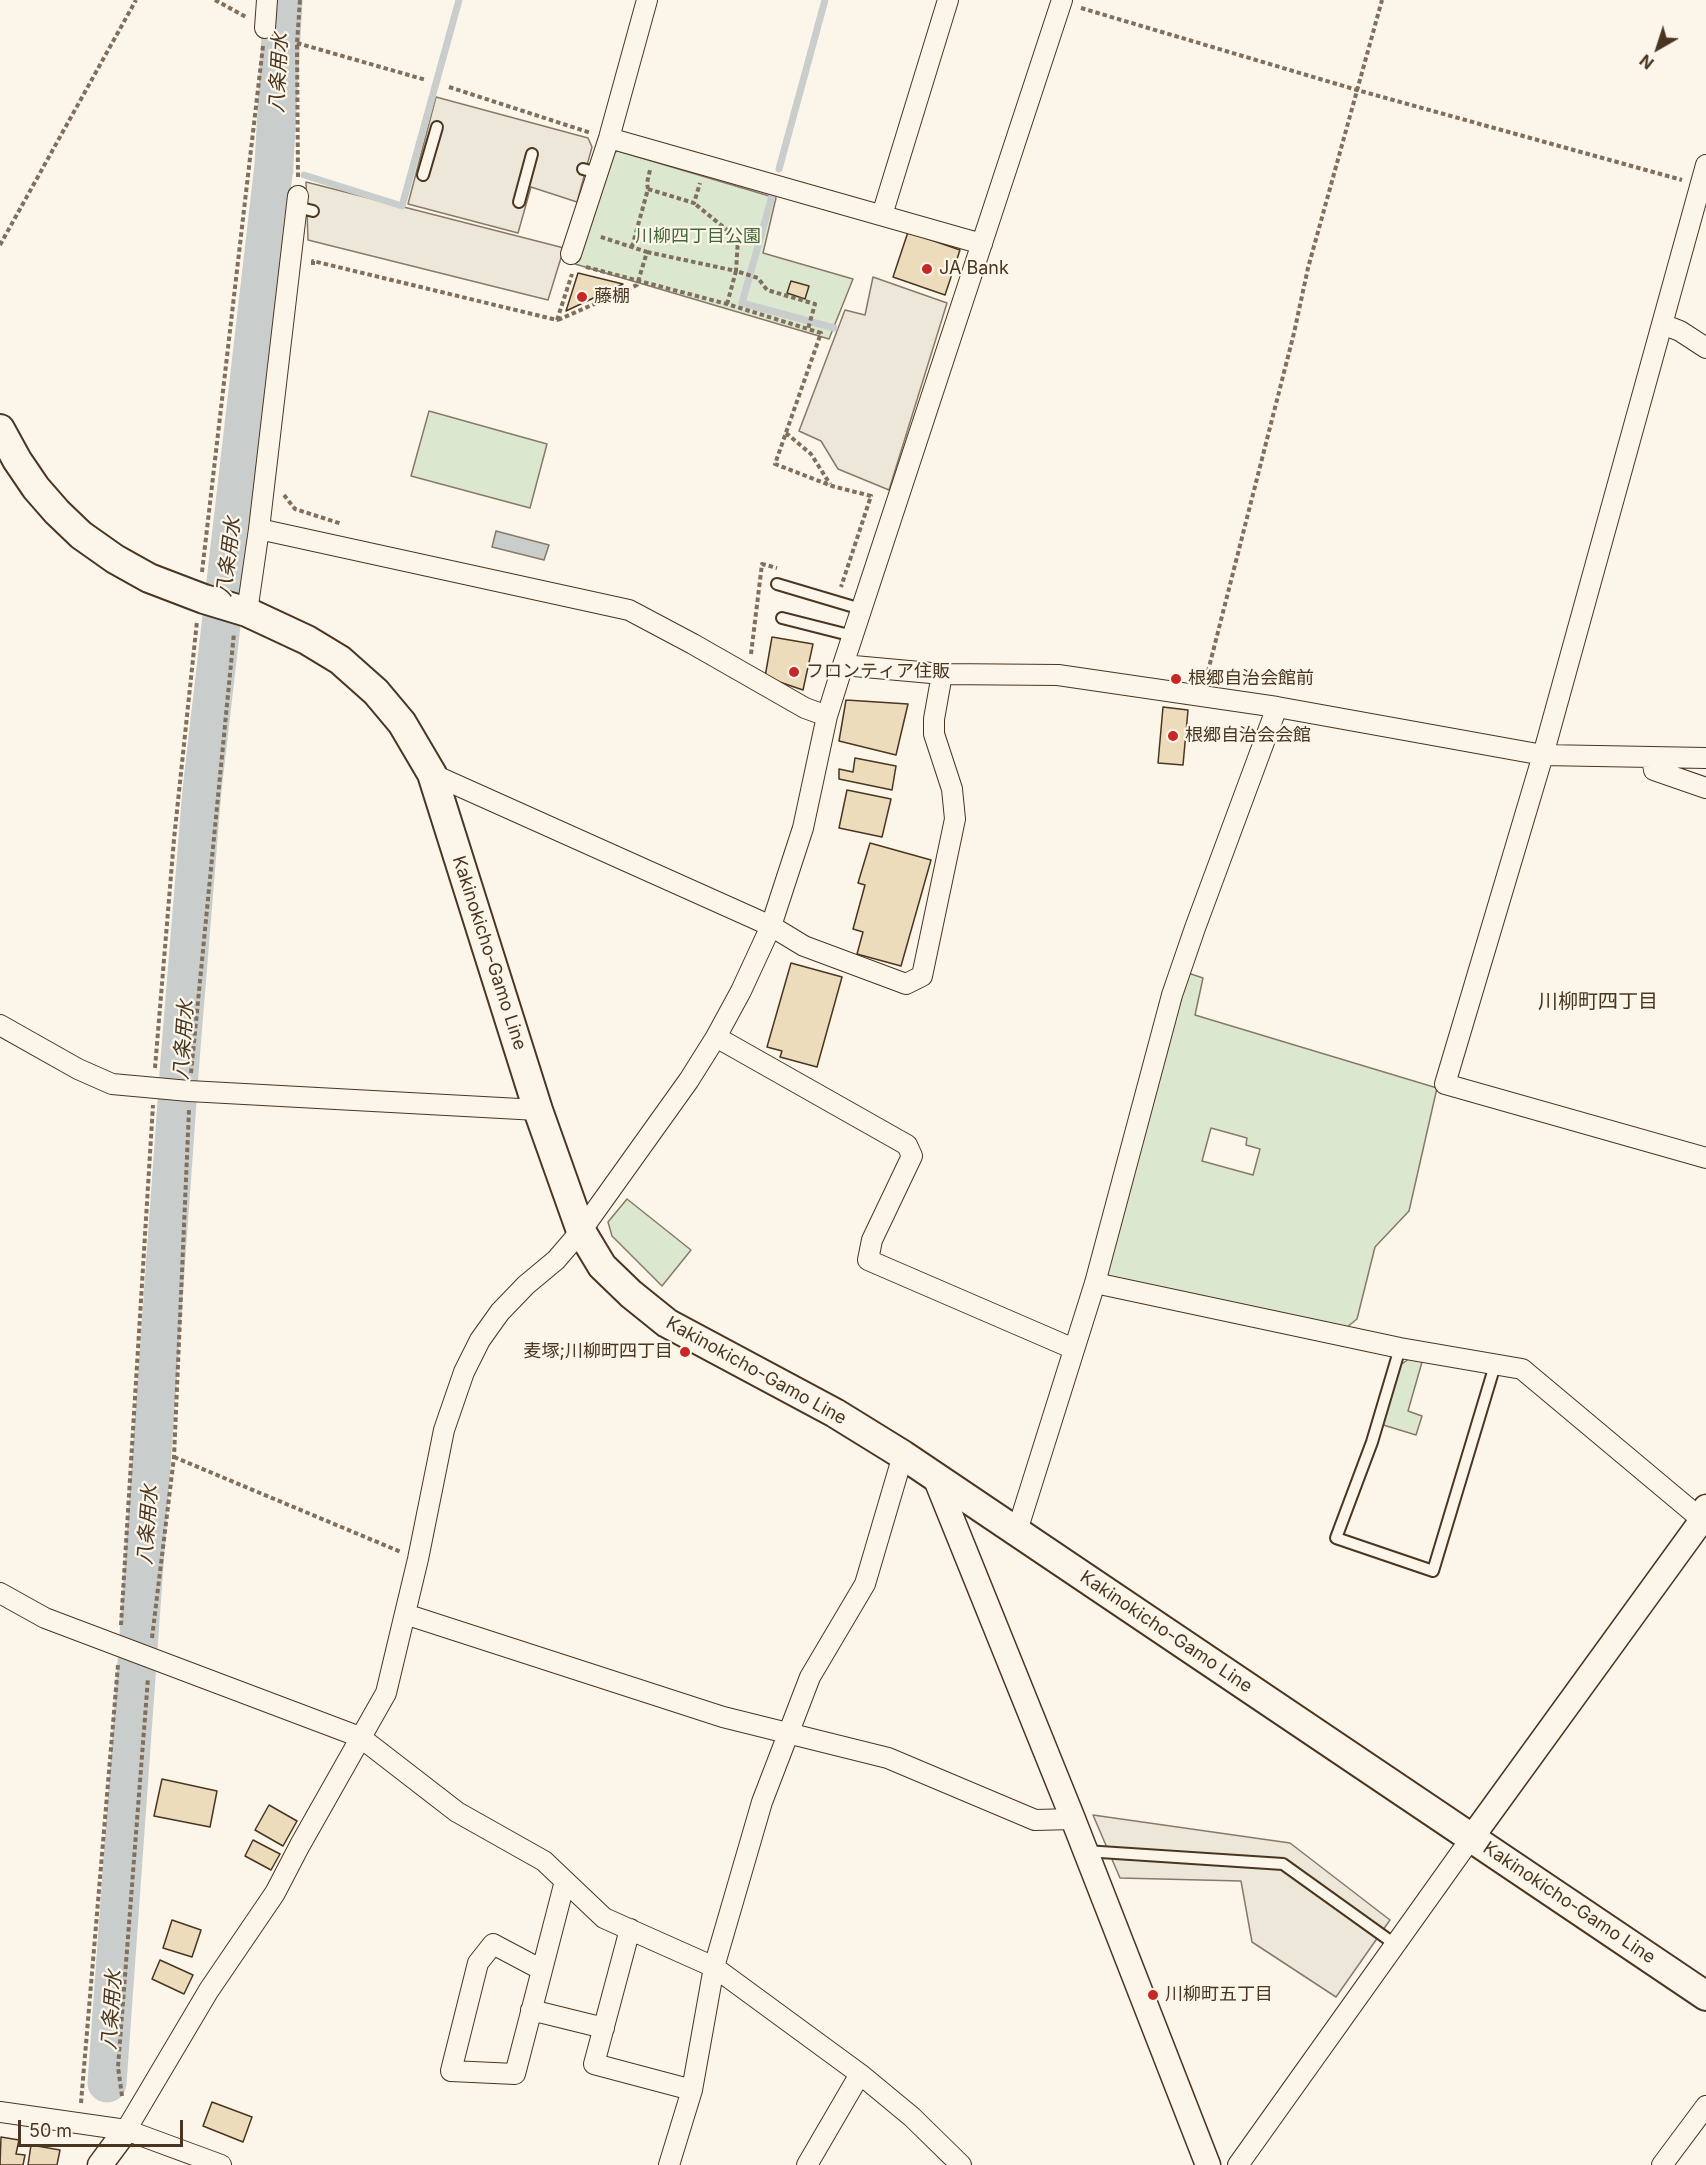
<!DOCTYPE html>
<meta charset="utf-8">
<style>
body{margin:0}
#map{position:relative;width:1706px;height:2165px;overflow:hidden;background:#fbf6e9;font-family:Inter,sans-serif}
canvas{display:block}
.north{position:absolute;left:1628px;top:18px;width:60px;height:60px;-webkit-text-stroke:4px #fbf6e9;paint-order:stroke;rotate:219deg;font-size:16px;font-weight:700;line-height:24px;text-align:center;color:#4a3520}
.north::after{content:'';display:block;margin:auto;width:21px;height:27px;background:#4a3520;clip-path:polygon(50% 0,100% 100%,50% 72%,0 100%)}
.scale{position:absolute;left:18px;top:2120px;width:165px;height:27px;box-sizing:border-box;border:3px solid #4a3520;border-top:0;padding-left:8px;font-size:18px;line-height:21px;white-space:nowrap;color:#4a3520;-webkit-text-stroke:4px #fbf6e9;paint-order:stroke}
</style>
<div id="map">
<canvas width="1706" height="2165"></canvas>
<div class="north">N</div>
<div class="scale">50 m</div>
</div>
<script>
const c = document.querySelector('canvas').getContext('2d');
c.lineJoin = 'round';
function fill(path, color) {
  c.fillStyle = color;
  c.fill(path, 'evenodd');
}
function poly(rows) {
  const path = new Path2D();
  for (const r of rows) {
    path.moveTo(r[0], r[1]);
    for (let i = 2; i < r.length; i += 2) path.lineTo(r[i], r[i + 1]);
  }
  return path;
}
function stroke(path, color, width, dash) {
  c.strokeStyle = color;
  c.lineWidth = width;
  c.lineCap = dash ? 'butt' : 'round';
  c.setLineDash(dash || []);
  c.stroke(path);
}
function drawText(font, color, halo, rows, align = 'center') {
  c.font = font + ' Inter,"Noto Sans JP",sans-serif';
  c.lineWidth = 4.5;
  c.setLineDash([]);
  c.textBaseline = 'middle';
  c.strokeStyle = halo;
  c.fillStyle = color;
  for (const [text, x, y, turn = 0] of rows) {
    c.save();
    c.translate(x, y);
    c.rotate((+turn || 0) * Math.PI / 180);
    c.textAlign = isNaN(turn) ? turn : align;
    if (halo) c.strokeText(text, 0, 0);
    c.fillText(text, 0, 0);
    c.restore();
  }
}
const green = poly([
 [618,151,776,198,763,253,853,279,829,339,575,264,612,153,618,151],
 [429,411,547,444,530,508,411,476,429,411],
 [1188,973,1203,978,1195,1015,1437,1088,1409,1211,1375,1247,1357,1319,1346,1328,1106,1276,1188,973],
 [1211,1128,1247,1138,1246,1145,1260,1149,1253,1175,1202,1161,1211,1128],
 [627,1199,691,1250,662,1286,612,1236,608,1222,627,1199],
 [1416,1354,1424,1355,1408,1411,1422,1416,1416,1435,1380,1424,1396,1368,1416,1354]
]);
const parking = poly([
 [436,97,588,138,592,147,577,202,531,187,518,233,408,204,436,97],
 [306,182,564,248,548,300,308,240,306,182],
 [873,277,947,303,889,490,838,469,821,441,799,431,845,310,865,315,873,277],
 [1093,1815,1290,1843,1390,1920,1336,1997,1252,1942,1241,1881,1120,1878,1093,1815]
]);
const water = poly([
 [496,531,549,545,544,560,492,547,496,531]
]);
const stream = poly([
 [274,165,290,172],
 [779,169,825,0],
 [304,175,402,206,459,0],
 [772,196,742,303,834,328]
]);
const river = poly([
 [107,2083,180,1060,202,790,274,165,283,0]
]);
const building = poly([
 [908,232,960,250,945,295,893,277,908,232],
 [578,273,623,284,566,311,578,273],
 [791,281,809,286,805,299,787,293,791,281],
 [772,637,813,644,803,690,765,677,772,637],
 [846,700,908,704,896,755,839,741,846,700],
 [1163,707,1188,710,1183,765,1158,763,1163,707],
 [855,758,896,766,892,790,839,779,839,769,853,772,855,758],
 [847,790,891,799,882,837,839,828,847,790],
 [870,843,931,860,901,966,857,954,863,932,853,929,865,885,858,883,870,843],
 [791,963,842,977,817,1067,780,1057,782,1051,767,1047,791,963],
 [162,1779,217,1791,210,1827,154,1816,162,1779],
 [269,1805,297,1821,283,1846,255,1830,269,1805],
 [253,1840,280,1854,271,1870,245,1856,253,1840],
 [172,1920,201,1930,192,1957,163,1948,172,1920],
 [160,1960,193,1975,184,1994,152,1979,160,1960],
 [212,2102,252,2117,243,2142,203,2126,212,2102],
 [1,2137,19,2140,16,2154,25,2155,23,2165,0,2165,1,2137],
 [31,2145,60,2150,57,2165,28,2165,31,2145]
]);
const path = poly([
 [215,0,246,17],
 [1081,8,1357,90,1682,180],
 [297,43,426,80],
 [449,87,591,133],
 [298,177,297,43,300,0],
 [648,189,694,203,700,183],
 [0,245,136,0],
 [632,247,648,189,647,183,650,170],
 [647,252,736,271,738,239,694,203],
 [313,265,313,261,557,320,572,274],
 [586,267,727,304,821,333,775,464,832,486,871,496,841,587],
 [727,304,736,271,758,278,767,290,815,304,808,329],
 [558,320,637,285,647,252,598,236],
 [786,433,811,454,830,484],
 [284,495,295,509,342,524],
 [202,572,263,46],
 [751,654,762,564,777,568],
 [1206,679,1294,333,1308,268,1382,0],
 [155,1068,174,839,197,621],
 [191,1073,234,633],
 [174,1457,401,1552],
 [121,1625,153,1105],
 [152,1638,174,1457,189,1110],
 [122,2096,118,2067,148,1678],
 [81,2103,118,1665]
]);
const service = poly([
 [583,169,598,173],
 [423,175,437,127],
 [519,202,532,154],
 [297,207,313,211],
 [777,584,861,609],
 [782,618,853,636],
 [1400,1348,1372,1442,1336,1538,1433,1571,1495,1365],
 [1085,1851,1283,1864,1396,1945]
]);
const minor = poly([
 [265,28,267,0],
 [609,138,982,244],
 [1706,165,1543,755,1445,1084,1706,1158],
 [882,215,948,0],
 [571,254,609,138,647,0],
 [1662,324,1680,331,1706,348],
 [259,529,629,610,693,644,805,708,827,716],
 [247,612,259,529,298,196],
 [843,665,942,674,1058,675,1277,707,1543,755,1706,758],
 [1652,758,1654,770,1706,788],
 [432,774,771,926,804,946,906,984,922,976,955,819,952,789,934,734,934,719,942,674],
 [0,1025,78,1069,112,1084,189,1091,538,1110],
 [716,1037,907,1145,912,1156,872,1240,868,1260,1074,1349],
 [1095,1283,1400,1348,1522,1369,1706,1523],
 [1017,1531,1095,1283,1172,995,1195,928,1277,707],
 [0,1593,45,1618,360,1737,457,1812,544,1861,604,1918,714,1967,860,2074,912,2117,961,2165],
 [405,1614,723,1717,888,1758,1035,1820,1073,1819],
 [630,1929,594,2064,692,2090],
 [542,1970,493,1944,478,1963,451,2071,515,2074,542,1970,565,1881],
 [531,2010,604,2028],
 [0,2112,126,2130,221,2165],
 [126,2130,209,1990,275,1893,300,1845,386,1693,418,1559,444,1430,464,1372,480,1340,500,1312,526,1285,556,1260,581,1231,689,1080,716,1037,741,991,771,926,803,828,827,716,843,665,1062,0],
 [669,2165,692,2090,714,1967,762,1802,810,1677,865,1584,903,1455],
 [807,2165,860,2074],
 [1238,2165,1472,1837],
 [1662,2165,1706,2106]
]);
const tertiary = poly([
 [935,1477,1073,1819,1208,2165],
 [1472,1837,1702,1520,1706,1507],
 [100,2165,126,2130]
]);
const secondary = poly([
 [0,429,17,460,36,488,57,512,81,535,115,559,149,578,204,599,247,612,307,640,340,660,376,692,402,723,432,774,538,1110,581,1231,602,1266,631,1294,667,1323,835,1413,903,1455,1706,1996]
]);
const markers = [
 [927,269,6,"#c62828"],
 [582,297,6,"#c62828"],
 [794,672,6,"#c62828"],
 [1176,679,6,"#c62828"],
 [1173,736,6,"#c62828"],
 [685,1352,6,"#c62828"],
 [1153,1995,6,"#c62828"]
];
const parkNames = [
 ["川柳四丁目公園",698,237]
];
const poiNames = [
 ["JA Bank",939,269],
 ["藤棚",594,297],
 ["フロンティア住販",806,672],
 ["根郷自治会館前",1188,679],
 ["根郷自治会会館",1185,736],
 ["麦塚;川柳町四丁目",673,1352,"right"],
 ["川柳町五丁目",1165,1995]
];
const streetNames = [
 ["Kakinokicho-Gamo Line",489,953,72],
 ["Kakinokicho-Gamo Line",756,1371,29],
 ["Kakinokicho-Gamo Line",1166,1632,34],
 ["Kakinokicho-Gamo Line",1569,1903,34]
];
const waterNames = [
 ["八条用水",279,73,-87],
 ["八条用水",229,557,-83],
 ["八条用水",184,1040,-86],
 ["八条用水",148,1525,-86],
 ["八条用水",112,2010,-86]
];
const neighbourhoodNames = [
 ["川柳町四丁目",1598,1002]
];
fill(green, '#dce7d0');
stroke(green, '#887966', 1.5);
fill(parking, '#ede7d9');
stroke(parking, '#887966', 1.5);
fill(water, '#c9cecd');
stroke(water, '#887966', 1.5);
stroke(stream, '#c9cecd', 7);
stroke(river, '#c9cecd', 39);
fill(building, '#ecdcbc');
stroke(building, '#4a3520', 1.5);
stroke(service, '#4a3520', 14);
stroke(minor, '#4a3520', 22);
stroke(tertiary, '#4a3520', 27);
stroke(secondary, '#4a3520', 32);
stroke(path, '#7f6f5c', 4, [4.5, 3]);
stroke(service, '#fbf6e9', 10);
stroke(minor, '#fbf6e9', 20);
stroke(tertiary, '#fbf6e9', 24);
stroke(secondary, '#fbf6e9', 28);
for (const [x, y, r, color] of markers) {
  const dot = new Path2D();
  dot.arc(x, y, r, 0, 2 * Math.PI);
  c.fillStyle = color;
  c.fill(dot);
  stroke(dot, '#fbf6e9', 2);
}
drawText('18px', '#436837', '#fbf6e9', parkNames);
drawText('18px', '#4a3520', '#fbf6e9', poiNames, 'left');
drawText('18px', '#4a3520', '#fbf6e9', streetNames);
drawText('italic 20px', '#4a3520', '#fbf6e9', waterNames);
drawText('20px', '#4a3520', '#fbf6e9', neighbourhoodNames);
</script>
